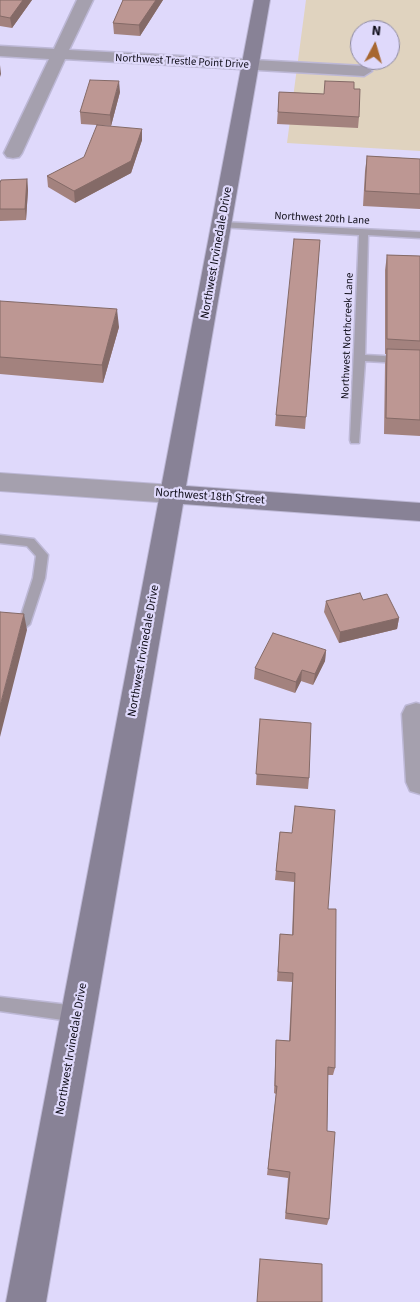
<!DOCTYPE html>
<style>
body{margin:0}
#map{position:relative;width:420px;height:1302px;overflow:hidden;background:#dfd9fb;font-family:"Source Sans 3",sans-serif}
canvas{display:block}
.north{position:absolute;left:350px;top:20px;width:50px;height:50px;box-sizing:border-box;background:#dfd9fb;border:1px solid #8b879f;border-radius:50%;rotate:6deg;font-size:14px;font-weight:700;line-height:20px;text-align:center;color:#0d0b16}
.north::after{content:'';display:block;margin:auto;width:18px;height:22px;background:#a76730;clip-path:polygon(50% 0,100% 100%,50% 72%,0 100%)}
</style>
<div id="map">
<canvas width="420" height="1302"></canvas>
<div class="north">N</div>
</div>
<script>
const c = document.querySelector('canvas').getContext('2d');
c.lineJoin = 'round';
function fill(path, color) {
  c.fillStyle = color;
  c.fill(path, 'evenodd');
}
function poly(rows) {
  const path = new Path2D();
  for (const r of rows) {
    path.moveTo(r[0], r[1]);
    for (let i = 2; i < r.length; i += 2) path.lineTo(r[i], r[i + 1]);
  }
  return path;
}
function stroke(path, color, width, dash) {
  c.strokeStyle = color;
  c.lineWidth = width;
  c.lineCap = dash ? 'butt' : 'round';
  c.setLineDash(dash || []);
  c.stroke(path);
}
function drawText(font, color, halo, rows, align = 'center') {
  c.font = font + ' "Source Sans 3",sans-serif';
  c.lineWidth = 4.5;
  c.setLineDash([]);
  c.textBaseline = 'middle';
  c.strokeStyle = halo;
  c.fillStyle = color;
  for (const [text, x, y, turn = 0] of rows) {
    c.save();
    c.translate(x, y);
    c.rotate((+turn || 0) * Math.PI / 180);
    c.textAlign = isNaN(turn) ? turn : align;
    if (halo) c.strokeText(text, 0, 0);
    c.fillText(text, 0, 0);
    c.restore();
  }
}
const commercial = poly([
 [306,0,420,0,420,151,287,143],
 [360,30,390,30,390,60,360,60]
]);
const service = poly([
 [222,222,420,232,420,238,368,235,365,355,420,358,420,364,365,361,359,443,351,443,350,440,359,235,219,227,217,225,222,222],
 [0,535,34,539,48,555,45,578,30,624,24,629,0,627,0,617,20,619,33,578,36,556,27,546,0,543,0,535],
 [0,997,77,1006,82,1009,85,1014,82,1019,77,1022,0,1011,0,997]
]);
const minor = poly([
 [77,0,93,0,69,50,364,66,372,71,364,76,65,59,22,153,19,157,13,158,7,157,4,153,49,59,0,56,0,46,54,49,77,0],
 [416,703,420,704,420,794,410,791,406,782,402,714,406,706,416,703]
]);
const tertiary = poly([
 [0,473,172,485,181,488,184,494,181,500,172,503,0,491,0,473]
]);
const secondary = poly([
 [254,0,270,0,186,486,420,503,420,521,183,504,46,1302,6,1302,254,0]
]);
const wall = poly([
 [0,0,32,0,12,28,0,26],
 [123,0,163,0,140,36,114,34,113,23],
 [354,89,359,117,358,128,277,124,279,92,324,94],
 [120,92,111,126,81,124,80,112],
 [142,129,142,140,131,173,75,203,48,187,47,176],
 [367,156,420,159,420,209,363,206,365,171],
 [27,179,28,190,26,220,0,221,0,183],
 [320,240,305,429,275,426,276,415],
 [387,255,420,256,420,436,384,434,385,364,386,354,385,354,385,270],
 [0,301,119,327,103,383,0,374],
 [363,600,399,618,397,629,339,643,324,612,326,601],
 [326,650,325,661,313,685,301,681,295,693,254,679,255,668],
 [260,719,309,778,308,789,256,785],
 [280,832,292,833,328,909,335,1068,333,1075,328,1075,327,1131,329,1219,327,1225,285,1219,288,1178,267,1175,276,1094,274,1093,276,1040,289,1041,292,982,277,981,280,934,292,935,294,882,275,880]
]);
const shadedWall = poly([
 [23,0,32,0,12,28,10,18],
 [156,0,163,0,140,36,139,25],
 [0,65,1,74,0,77],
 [119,81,120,92,111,126,110,115],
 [142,129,142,140,131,173,75,203,74,191],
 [27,179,28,190,26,220,25,209],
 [117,309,119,327,103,383,102,365],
 [24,614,27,630,0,737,0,706],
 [399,618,397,629,339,643,340,632],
 [326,650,325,661,313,685,315,674],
 [302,670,301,681,295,693,296,682]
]);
const building = poly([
 [0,0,23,0,10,18,0,16,0,0],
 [123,0,156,0,139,25,113,23,123,0],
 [90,80,119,81,110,115,80,112,90,80],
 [325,81,354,82,354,89,360,89,359,117,278,112,279,92,324,94,325,81],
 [97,125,142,129,131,161,74,191,47,176,84,157,97,125],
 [367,156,420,159,420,194,365,191,367,156],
 [27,179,25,209,0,209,0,183,1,180,27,179],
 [294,239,320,240,306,417,276,415,294,239],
 [387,255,420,256,420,341,387,339,387,255],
 [0,301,117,309,102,365,0,357,0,301],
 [387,349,420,350,420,420,386,418,387,349],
 [360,593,363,600,387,594,399,618,340,632,326,601,360,593],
 [0,612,24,614,0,706,0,612],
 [273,633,326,650,315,674,302,670,296,682,255,668,273,633],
 [260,719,311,723,309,778,256,774,260,719],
 [295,806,335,810,328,909,336,909,335,1068,328,1067,327,1131,335,1132,329,1219,286,1213,290,1172,268,1169,277,1086,275,1086,276,1040,290,1041,293,973,278,972,280,934,293,935,295,873,276,871,280,832,292,833,295,806],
 [260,1259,322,1264,322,1302,257,1302,260,1259]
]);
const farStreetnames = [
 ["Northwest Trestle Point Drive",182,62,3],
 ["Northwest 20th Lane",322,219,3],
 ["Northwest Northcreek Lane",348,336,-88]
];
const streetNames = [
 ["Northwest Irvinedale Drive",217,253,-80],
 ["Northwest 18th Street",210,497,4],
 ["Northwest Irvinedale Drive",144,651,-80],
 ["Northwest Irvinedale Drive",72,1049,-80]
];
fill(commercial, '#e0d3bf');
stroke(service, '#bdb8d6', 3);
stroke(minor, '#bdb8d6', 3);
stroke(tertiary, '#bdb8d6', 2);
stroke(secondary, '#bdb8d6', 2);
fill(service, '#a5a0ae');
fill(minor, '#a5a0ae');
fill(tertiary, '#a5a0ae');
fill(secondary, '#888296');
fill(wall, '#a3827e');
fill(shadedWall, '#846a67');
fill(building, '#bd9793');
stroke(building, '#846a67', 1);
drawText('11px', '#0d0b16', '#dfd9fb', farStreetnames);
drawText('12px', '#0d0b16', '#dfd9fb', streetNames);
</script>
